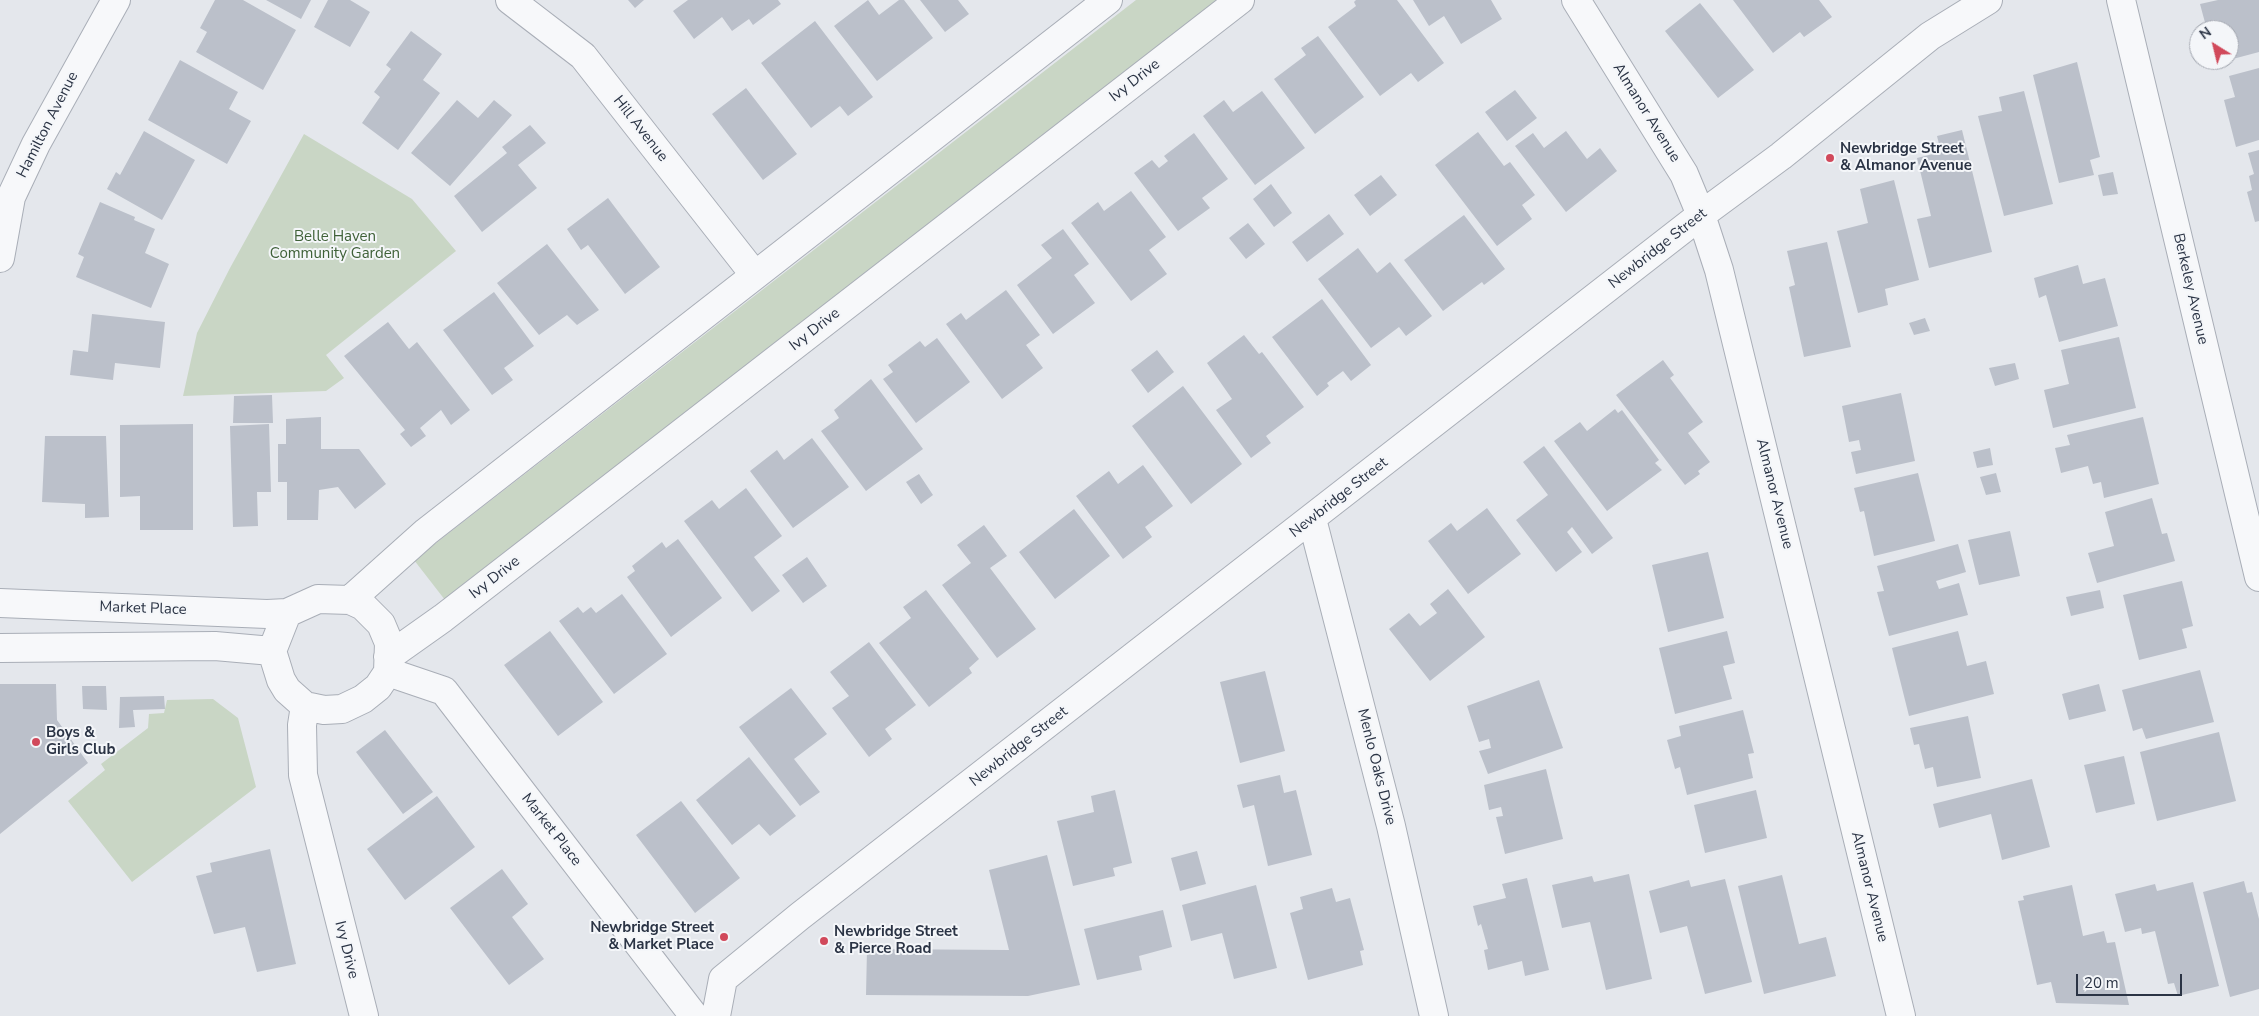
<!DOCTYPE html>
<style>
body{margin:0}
#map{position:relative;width:2259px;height:1016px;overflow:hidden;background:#e4e7ec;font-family:"Nunito Sans",sans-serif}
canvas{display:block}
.north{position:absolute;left:2189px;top:20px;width:50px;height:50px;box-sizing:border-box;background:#f4f6f9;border:1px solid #a4a8b1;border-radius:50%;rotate:324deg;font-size:14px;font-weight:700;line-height:20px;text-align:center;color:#2b3445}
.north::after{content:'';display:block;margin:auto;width:18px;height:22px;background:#d1495b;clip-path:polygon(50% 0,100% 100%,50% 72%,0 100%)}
.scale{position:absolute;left:2076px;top:974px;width:106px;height:22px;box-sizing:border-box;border:2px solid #2b3445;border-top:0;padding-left:6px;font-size:15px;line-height:18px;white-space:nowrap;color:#2b3445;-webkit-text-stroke:4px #f4f6f9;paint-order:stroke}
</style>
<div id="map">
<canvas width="2259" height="1016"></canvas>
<div class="north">N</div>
<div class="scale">20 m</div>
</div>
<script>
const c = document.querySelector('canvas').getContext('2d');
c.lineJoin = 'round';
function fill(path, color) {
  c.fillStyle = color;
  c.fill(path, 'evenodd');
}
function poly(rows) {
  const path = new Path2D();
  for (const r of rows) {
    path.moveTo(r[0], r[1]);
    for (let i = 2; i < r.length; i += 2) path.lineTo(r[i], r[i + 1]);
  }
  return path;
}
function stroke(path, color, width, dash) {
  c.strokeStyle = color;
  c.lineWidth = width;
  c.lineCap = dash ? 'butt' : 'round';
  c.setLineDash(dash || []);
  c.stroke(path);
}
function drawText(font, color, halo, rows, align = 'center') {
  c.font = font + ' "Nunito Sans",sans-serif';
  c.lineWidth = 4;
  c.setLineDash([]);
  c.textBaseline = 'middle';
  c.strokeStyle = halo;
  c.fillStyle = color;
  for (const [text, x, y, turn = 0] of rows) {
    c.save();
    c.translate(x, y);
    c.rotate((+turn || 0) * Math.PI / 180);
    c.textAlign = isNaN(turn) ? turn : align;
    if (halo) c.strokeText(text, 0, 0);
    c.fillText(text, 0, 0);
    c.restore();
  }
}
const green = poly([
 [1136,0,1219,0,445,600,414,560],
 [304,134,412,199,456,251,326,355,344,378,326,391,183,396,197,333,230,268],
 [213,699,238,718,256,787,132,882,68,801,105,770,101,764,148,728,149,714,164,713,167,700]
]);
const building = poly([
 [215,0,243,0,296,30,263,90,196,52,207,32,200,28],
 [266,0,311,0,301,19],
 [328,0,350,0,370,12,350,47,314,27],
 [628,0,644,0,635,8],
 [688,0,778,0,781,4,753,25,749,19,732,31,722,17,694,39,673,11],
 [868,0,879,15,899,0,904,0,933,38,877,81,834,26],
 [920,0,958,0,969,14,945,32],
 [1356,0,1397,0,1444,63,1418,82,1411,73,1380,96,1328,27,1356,6,1354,2],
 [1413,0,1491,0,1502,19,1461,44,1444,16,1429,26],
 [1733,0,1819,0,1832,17,1804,37,1800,32,1773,53],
 [2218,0,2259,0,2259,52,2229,60,2229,30,2207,30,2200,4],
 [1700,3,1754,70,1718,98,1665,31],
 [815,21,873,97,848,116,840,106,811,128,761,63],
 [411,31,442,54,423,80,440,93,398,150,362,123,380,97,374,92,391,69,386,65],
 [1318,36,1364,97,1315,134,1274,79,1306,55,1301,48],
 [180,60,238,92,229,109,251,121,227,164,148,120],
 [2077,62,2100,157,2090,160,2094,175,2059,183,2033,75],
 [2259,68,2259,140,2236,147,2224,100,2235,97,2229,76],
 [746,88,797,154,763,180,712,114],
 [1515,90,1537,118,1507,141,1485,112],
 [1262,91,1305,148,1255,185,1203,116,1224,100,1233,112],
 [2024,91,2053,204,2004,216,1978,116,2002,111,1999,97],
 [457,100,478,118,494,100,512,115,450,186,411,153],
 [530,125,546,143,518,165,537,188,482,232,454,196,507,153,502,147],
 [1962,130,1992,252,1929,268,1917,219,1931,216,1917,158,1941,152,1937,136],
 [144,131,195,160,162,220,107,189,116,172,120,175],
 [1566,131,1587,159,1600,148,1617,171,1566,212,1515,146,1533,133,1544,148],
 [1478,132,1504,166,1510,162,1535,195,1522,205,1532,219,1497,246,1435,165],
 [1194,133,1228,179,1202,198,1210,208,1178,231,1134,173,1152,160,1159,168,1168,161,1164,156],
 [2259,150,2259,221,2255,222,2247,192,2252,190,2249,176,2254,174,2248,153],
 [2113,172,2118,194,2103,196,2098,175],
 [1381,175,1397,195,1370,216,1354,195],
 [1894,180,1919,280,1885,289,1888,305,1858,313,1837,231,1868,223,1860,189],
 [1271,184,1292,213,1274,227,1253,199],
 [1131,191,1166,237,1149,250,1167,274,1131,301,1071,223,1098,202,1104,211],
 [608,198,660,267,625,294,588,245,581,250,567,229],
 [100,202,135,217,134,220,155,229,145,253,169,264,151,308,76,277,84,257,78,254],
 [1329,214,1344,234,1307,262,1292,242],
 [1464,215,1505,269,1484,285,1482,282,1443,311,1404,260],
 [1248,223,1265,244,1246,259,1229,238],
 [1063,229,1089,264,1074,275,1095,303,1053,334,1017,285,1052,258,1041,245],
 [1827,242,1851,347,1804,357,1789,287,1795,285,1787,251],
 [547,244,599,310,577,325,567,315,539,335,497,283],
 [1358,248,1377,273,1390,262,1432,316,1406,336,1399,327,1371,348,1318,279],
 [2078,265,2083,284,2105,278,2118,326,2059,342,2046,295,2039,298,2034,278],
 [1006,290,1040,335,1026,345,1043,368,1002,399,946,324,961,313,966,320],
 [494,292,534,346,504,368,513,380,492,395,443,330],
 [1322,299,1371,365,1351,381,1343,371,1327,383,1329,386,1317,396,1272,337],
 [92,314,165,322,160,368,115,363,113,380,70,375,73,350,88,352],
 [1925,318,1930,331,1914,335,1909,323],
 [388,322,409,349,417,342,470,410,451,425,441,410,420,428,426,436,411,447,400,434,405,430,344,356],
 [1244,335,1259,354,1262,352,1304,407,1266,436,1271,443,1251,458,1216,410,1232,399,1207,363],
 [2119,337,2136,408,2053,428,2044,390,2069,384,2061,350],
 [937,338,970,382,916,423,883,379,893,372,888,365,920,341,925,347],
 [1157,350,1174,372,1148,393,1131,370],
 [1663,360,1674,375,1670,378,1703,422,1688,433,1710,462,1698,471,1700,474,1685,485,1616,395],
 [2015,363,2019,379,1995,386,1989,368],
 [871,379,923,449,866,491,821,431,839,418,834,410],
 [1183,386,1242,464,1191,504,1132,426],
 [1901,393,1915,461,1856,474,1851,452,1861,450,1859,440,1849,442,1842,406],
 [272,395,273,423,233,423,234,396],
 [1615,409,1618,413,1622,410,1659,460,1655,463,1662,470,1607,511,1554,441,1580,422,1587,431],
 [321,417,321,449,359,449,386,484,355,509,338,487,319,490,318,520,287,520,287,482,278,482,278,444,286,444,286,419],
 [2143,417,2159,484,2104,498,2101,482,2093,484,2088,466,2061,473,2055,448,2070,445,2067,435],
 [193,424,193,530,140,530,140,496,120,497,120,425],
 [269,424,271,492,257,492,258,526,233,527,230,426],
 [45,436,106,436,109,517,85,518,85,504,42,502],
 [812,438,849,487,793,528,750,471,777,450,784,460],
 [1544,446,1613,538,1592,554,1572,527,1567,532,1582,552,1556,572,1516,520,1548,495,1523,462],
 [1990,448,1993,465,1977,468,1973,452],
 [1143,465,1173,506,1145,527,1152,537,1123,559,1076,496,1109,471,1118,484],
 [1918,473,1935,541,1874,556,1864,511,1860,512,1854,488],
 [1996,473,2001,492,1986,495,1980,477],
 [919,474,933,495,921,504,906,482],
 [746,488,782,536,754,557,780,591,752,612,684,521,712,500,719,509],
 [2152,498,2162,534,2167,533,2175,561,2097,583,2088,553,2114,546,2105,512],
 [1487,508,1521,554,1468,594,1428,541,1451,523,1457,531],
 [1074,509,1110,556,1055,599,1019,552],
 [984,525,1007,556,990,568,1036,629,997,658,942,585,971,563,957,545],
 [2010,531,2020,576,1979,585,1968,540],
 [678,539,722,598,671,637,627,577,635,571,632,566,662,542,666,548],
 [1958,544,1966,572,1936,581,1939,589,1959,583,1968,615,1889,636,1877,592,1884,591,1877,566],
 [1708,552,1724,618,1668,632,1652,565],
 [807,557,827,586,803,603,782,575],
 [2182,581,2193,626,2182,629,2187,648,2139,660,2123,595],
 [1448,589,1485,637,1430,681,1389,629,1409,613,1420,626,1437,613,1430,604],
 [926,590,979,659,969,668,972,673,929,707,879,643,911,618,903,607],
 [2100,590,2104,608,2071,616,2066,597],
 [622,594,667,654,614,694,559,621,578,607,583,613,591,607,596,613],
 [550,631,603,702,558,736,504,665],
 [1727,631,1735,663,1723,666,1732,699,1675,714,1659,648],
 [1958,631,1967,666,1986,661,1994,694,1909,716,1892,648],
 [869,642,916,705,885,729,892,739,869,757,832,708,849,696,830,672],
 [2200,670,2214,722,2146,739,2142,728,2133,731,2122,690],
 [1265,671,1285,751,1240,763,1220,682],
 [1539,680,1563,748,1488,774,1479,751,1491,748,1489,739,1479,742,1467,706],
 [0,684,56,684,57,720,88,763,0,834],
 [2099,684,2106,711,2069,720,2062,694],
 [82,686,106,686,107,710,83,709],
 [791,688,827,734,794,759,820,792,800,806,739,727],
 [164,696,165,709,133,710,135,727,119,728,120,697],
 [1743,710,1754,753,1748,754,1753,778,1687,795,1680,767,1675,769,1667,740,1681,736,1679,726],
 [1968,716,1981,778,1937,787,1933,767,1925,769,1919,744,1914,745,1910,728],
 [385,730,433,792,403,814,356,752],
 [2219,732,2236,801,2157,821,2140,752],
 [2124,756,2135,804,2096,813,2084,765],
 [749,757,796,816,770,836,759,824,732,845,696,800],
 [1546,769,1563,839,1505,854,1496,817,1503,816,1501,807,1489,810,1484,785],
 [1280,775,1284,793,1296,790,1312,855,1268,866,1254,805,1243,808,1237,785],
 [2032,779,2050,847,2002,860,1991,814,1939,828,1933,804],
 [1115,790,1132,863,1113,868,1115,876,1073,886,1057,821,1094,812,1091,796],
 [1756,790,1767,838,1705,853,1694,805],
 [437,796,475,847,405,900,367,849],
 [681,801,740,878,695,913,636,835],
 [270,849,296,964,257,972,245,927,214,934,196,876,212,872,210,863],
 [1197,851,1206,884,1180,891,1171,858],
 [1047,855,1080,985,1028,996,866,995,867,949,1009,950,989,870],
 [502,869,528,904,512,917,544,959,509,985,450,908],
 [1629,874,1652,979,1606,990,1590,922,1562,928,1552,885,1592,876,1594,882],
 [1782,875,1799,944,1826,937,1836,976,1764,994,1738,886],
 [1527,878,1549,970,1525,976,1522,961,1488,970,1484,950,1488,949,1481,924,1478,926,1473,906,1506,898,1502,884],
 [1725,879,1752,982,1705,994,1687,926,1660,933,1649,891,1689,880,1691,887],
 [2244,881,2247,893,2252,892,2259,919,2259,989,2230,997,2203,892],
 [2193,882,2219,986,2178,996,2174,983,2168,984,2155,931,2142,934,2141,928,2125,932,2115,894,2155,884,2157,891],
 [1256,885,1277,968,1234,979,1222,933,1191,941,1182,905],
 [2072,885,2083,936,2104,931,2107,943,2115,942,2129,1005,2056,1003,2051,982,2037,985,2018,901,2024,900,2023,896],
 [1332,888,1336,902,1350,898,1364,950,1360,951,1363,965,1308,980,1290,913,1303,909,1300,897],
 [1163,910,1172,947,1139,956,1142,970,1097,980,1084,929]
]);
const minor = poly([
 [510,0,583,56,754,274],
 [1576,0,1684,174,1701,215,1719,270,1901,1016],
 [2121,0,2259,577],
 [0,258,11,197,36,144,116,0],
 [1312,519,1391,826,1434,1016],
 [350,600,426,532,1108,0],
 [0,603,267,614,287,613,318,599,350,600,363,606,381,624,389,643,388,672,378,687,363,699,342,709,324,710,305,706,287,690,281,680,272,651,287,613],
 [0,648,215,646,272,651],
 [388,657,443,618,1240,0],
 [388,672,444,691,694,1016],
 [305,706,302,725,303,775,364,1016],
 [716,1016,723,979,800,916,1701,215,1781,156,1930,36,1988,0]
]);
const markers = [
 [1830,158,5,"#d1495b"],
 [36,742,5,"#d1495b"],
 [724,937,5,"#d1495b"],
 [824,941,5,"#d1495b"]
];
const streetNames = [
 ["Ivy Drive",1135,81,-38],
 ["Almanor Avenue",1646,113,58],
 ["Hamilton Avenue",48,125,-63],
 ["Hill Avenue",640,129,52],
 ["Newbridge Street",1658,249,-38],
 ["Berkeley Avenue",2190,289,77],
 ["Ivy Drive",815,330,-38],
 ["Almanor Avenue",1774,494,76],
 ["Newbridge Street",1339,498,-38],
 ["Ivy Drive",495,578,-38],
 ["Market Place",143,609,2],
 ["Newbridge Street",1019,747,-38],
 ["Menlo Oaks Drive",1376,767,76],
 ["Market Place",551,830,52],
 ["Almanor Avenue",1869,887,76],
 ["Ivy Drive",346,950,76]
];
const poiNames = [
 ["Newbridge Street",1840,149],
 ["& Almanor Avenue",1840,166],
 ["Boys &",46,733],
 ["Girls Club",46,750],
 ["Newbridge Street",714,928,"right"],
 ["& Market Place",714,945,"right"],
 ["Newbridge Street",834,932],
 ["& Pierce Road",834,949]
];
const parkNames = [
 ["Belle Haven",335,237],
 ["Community Garden",335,254]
];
fill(green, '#c9d6c5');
fill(building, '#bbc0ca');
stroke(minor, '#a9aeb7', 30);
stroke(minor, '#f7f8fa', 28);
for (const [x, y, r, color] of markers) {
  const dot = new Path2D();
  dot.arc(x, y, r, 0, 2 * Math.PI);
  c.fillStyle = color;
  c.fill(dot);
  stroke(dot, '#f4f6f9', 2);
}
drawText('15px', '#2b3445', '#f4f6f9', streetNames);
drawText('bold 15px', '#2b3445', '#f4f6f9', poiNames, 'left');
drawText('15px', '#3f6138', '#f4f6f9', parkNames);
</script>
